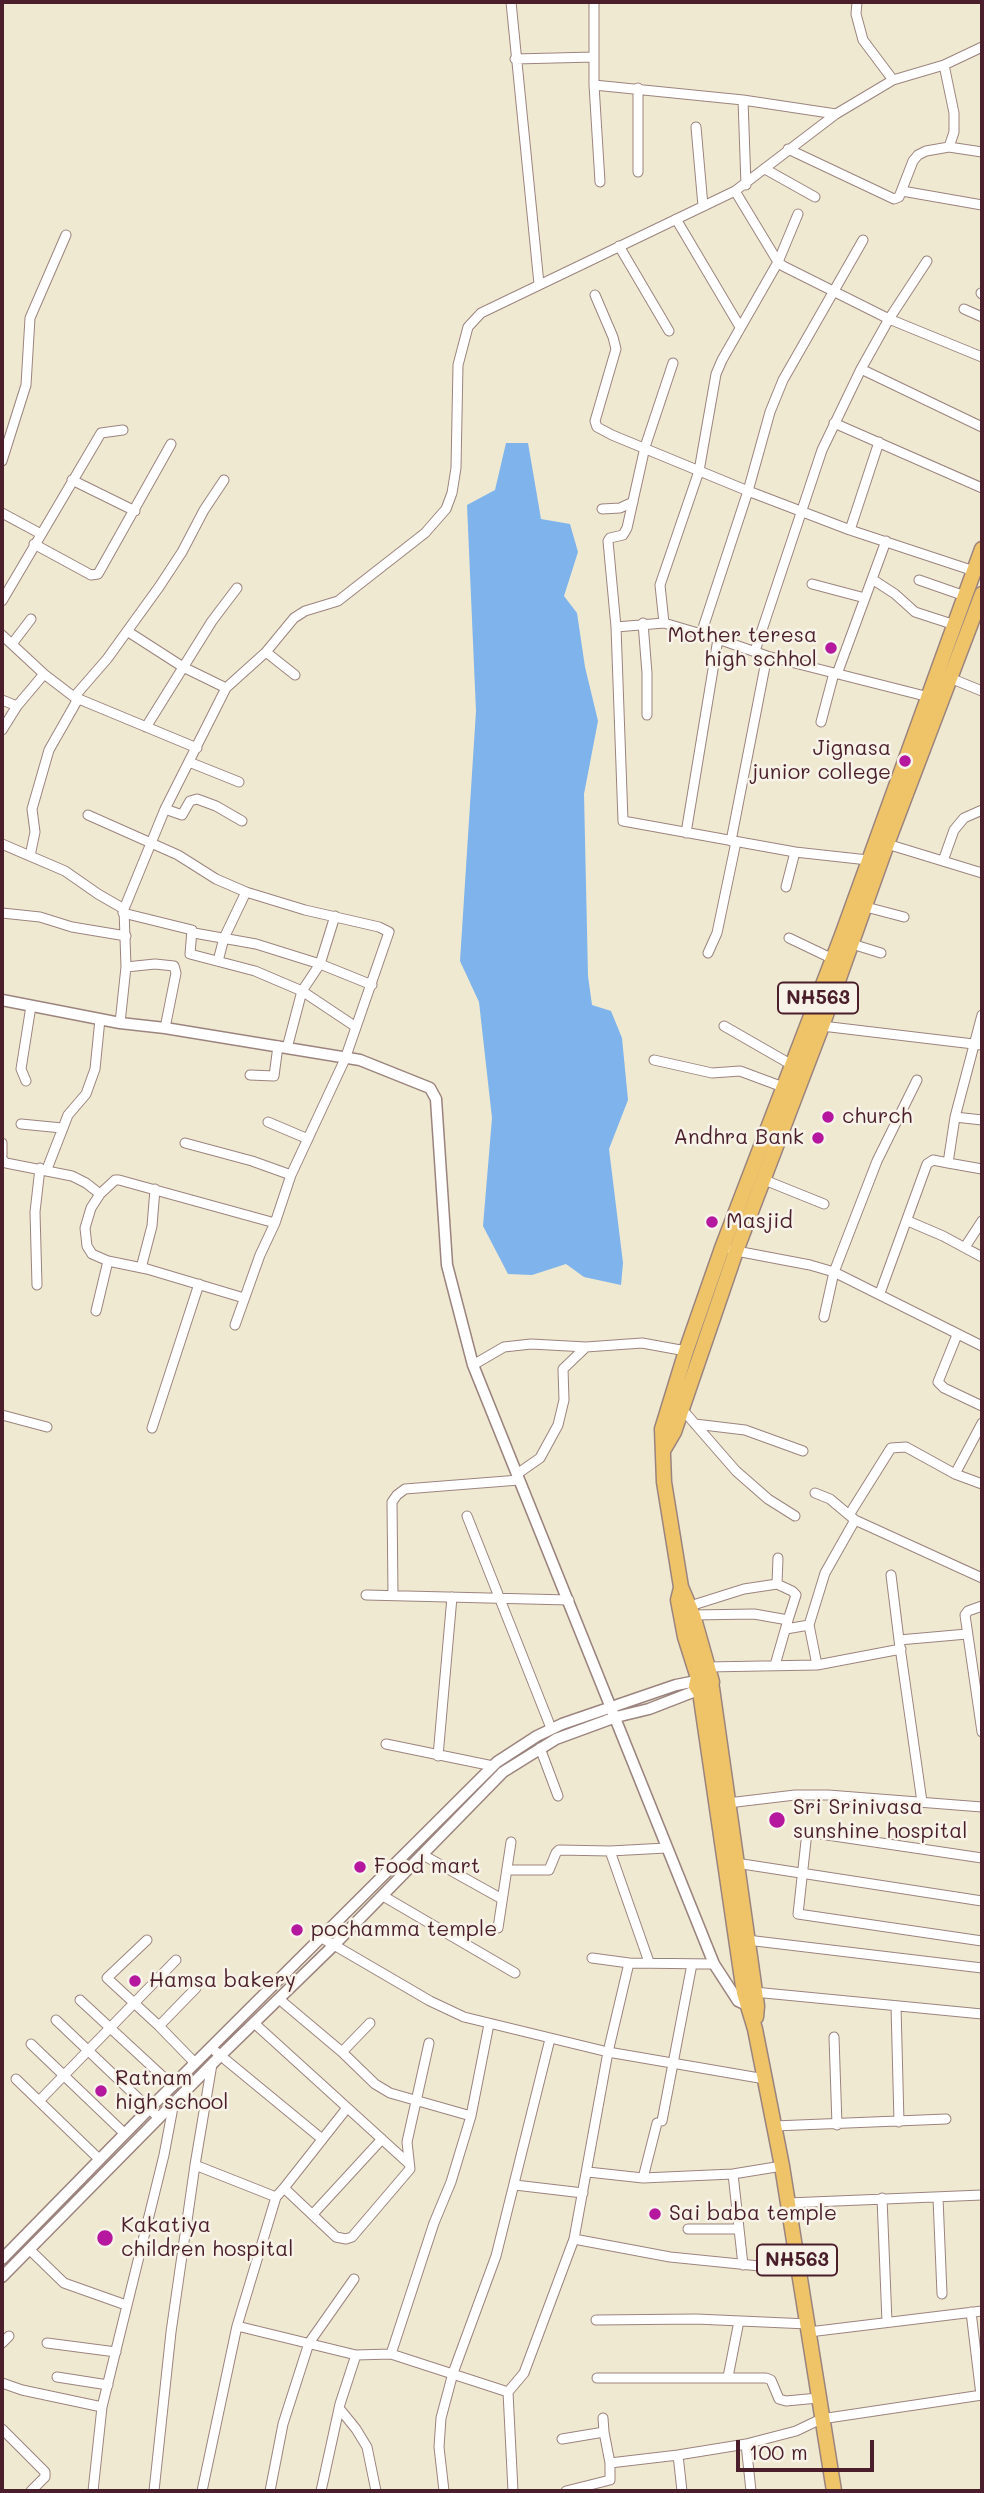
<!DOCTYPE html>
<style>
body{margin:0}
#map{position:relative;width:984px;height:2493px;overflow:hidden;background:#efe9d1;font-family:Mali,sans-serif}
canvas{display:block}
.frame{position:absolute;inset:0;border:4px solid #4a1f2b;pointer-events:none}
.scale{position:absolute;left:736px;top:2440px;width:138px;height:32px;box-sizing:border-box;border:4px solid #4a1f2b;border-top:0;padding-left:9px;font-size:21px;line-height:24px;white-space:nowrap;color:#4a1f2b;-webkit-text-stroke:5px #f7f3e8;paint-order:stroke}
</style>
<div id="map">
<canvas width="984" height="2493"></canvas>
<div class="frame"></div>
<div class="scale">100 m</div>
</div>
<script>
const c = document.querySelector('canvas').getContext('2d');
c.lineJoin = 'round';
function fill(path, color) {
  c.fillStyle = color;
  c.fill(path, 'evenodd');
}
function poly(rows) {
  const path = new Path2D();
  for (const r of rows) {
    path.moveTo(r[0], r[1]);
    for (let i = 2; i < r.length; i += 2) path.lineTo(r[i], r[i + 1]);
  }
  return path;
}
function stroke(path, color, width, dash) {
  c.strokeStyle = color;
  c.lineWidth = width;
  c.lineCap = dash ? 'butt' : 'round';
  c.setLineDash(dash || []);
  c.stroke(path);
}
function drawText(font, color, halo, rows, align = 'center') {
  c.font = font + ' Mali,sans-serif';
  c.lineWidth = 5;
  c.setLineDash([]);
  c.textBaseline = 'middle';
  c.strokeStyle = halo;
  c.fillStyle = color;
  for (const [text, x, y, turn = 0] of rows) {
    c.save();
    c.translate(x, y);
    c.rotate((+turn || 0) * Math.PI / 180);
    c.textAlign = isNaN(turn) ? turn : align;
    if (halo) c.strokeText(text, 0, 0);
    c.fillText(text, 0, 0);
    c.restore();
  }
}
const water = poly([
 [506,443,528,443,541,519,570,524,578,552,564,596,577,613,585,667,598,721,584,794,588,976,592,1005,611,1011,622,1038,628,1100,609,1149,623,1263,621,1285,584,1277,566,1264,532,1275,508,1274,483,1226,492,1118,479,1002,460,961,476,711,467,505,495,490]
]);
const minor = poly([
 [511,2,539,284],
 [594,2,594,85,743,100,836,114],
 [857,2,856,14,863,40,893,80],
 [515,59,594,57],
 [594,85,600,182],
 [743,100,746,185],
 [696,127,703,206],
 [949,147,982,152],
 [788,149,894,199,899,197,913,161,918,155,926,151,949,147,954,132,954,113,944,65],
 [765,169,815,197],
 [638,172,638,88],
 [735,191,778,262,783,266,889,319,982,357],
 [902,191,982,205],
 [676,219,740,327],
 [619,246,669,331],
 [981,293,982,294],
 [595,295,613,337,616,349,595,421,597,427,612,435,748,491,850,530,974,571],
 [964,309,982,317],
 [673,363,645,447,627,528,623,535,610,538,608,541,616,627,664,623,718,639,767,656,929,697],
 [861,369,982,427],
 [834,423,982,488],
 [2,461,26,385,30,318,66,235],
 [72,480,135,511],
 [602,509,620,508,633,502],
 [2,513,41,534],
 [850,530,879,442],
 [34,544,91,575,98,574,171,444],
 [872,579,895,594,915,612,955,625],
 [919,580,965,596],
 [812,584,865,598],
 [2,601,101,433,123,430],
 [643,623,647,673,647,715],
 [664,623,660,585,699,471,716,374,722,360,778,262,798,214],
 [616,627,623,821,795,852,868,860],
 [127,631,183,667,226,688],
 [701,634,748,491,770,412,783,380,863,240],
 [2,635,44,674,74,697,197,748],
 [12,644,31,619],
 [755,651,822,450,861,369,889,319,927,261],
 [266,652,295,675],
 [837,674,886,541],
 [950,678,982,691],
 [74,697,107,659,159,587,182,552,204,510,224,480],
 [2,700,17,706],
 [821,722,834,673],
 [146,727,212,621,237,588],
 [2,730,17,706,44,674],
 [189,762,239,782],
 [165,809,182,815,190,801,197,799,216,806,242,821],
 [88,815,178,855,216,879,246,892,305,910,379,927,389,932,345,1059,291,1175,275,1223,260,1255,235,1325],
 [686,833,718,639],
 [733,841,731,841,767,656],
 [2,844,65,871,98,894,124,909],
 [887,844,982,873],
 [30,856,35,832,32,809,49,750,78,699],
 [943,861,954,830,964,818,982,810],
 [786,887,795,852],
 [866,907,904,917],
 [2,913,40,917,72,927,126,936],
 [123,913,192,930,190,954,255,971,302,991,356,1027],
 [194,933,256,944,320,964,372,985],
 [789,938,833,959],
 [852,944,881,953],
 [708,953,717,933,736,842],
 [218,961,224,938,246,892],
 [126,967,155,964,174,966,176,973,165,1028],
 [982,1015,955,1117,948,1163,982,1169],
 [120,1023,126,967,124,909,165,809,226,688,266,652,294,618,305,611,338,601,425,533,446,509,452,493,456,468,458,365,468,327,481,313,735,191,836,114,893,80,944,65,982,47],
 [724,1026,792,1065],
 [822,1026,982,1045],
 [287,1048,302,991,320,964,335,916],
 [654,1060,712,1073,740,1071,783,1087],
 [250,1075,274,1076,278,1046],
 [26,1081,21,1069,31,1006],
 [955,1117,982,1120],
 [268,1122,308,1139],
 [21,1124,62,1128],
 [2,1143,2,1155],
 [185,1143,252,1161,291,1175],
 [2,1159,6,1163,72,1176,86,1183,100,1194,115,1180,119,1180,275,1223],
 [47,1169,68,1115,86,1094,95,1069,100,1019],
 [762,1179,824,1204],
 [100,1194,91,1208,85,1228,87,1246,92,1254,108,1261,147,1269,244,1298],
 [908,1221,943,1236,982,1257],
 [965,1247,982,1221],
 [731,1250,810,1265,834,1272,982,1346],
 [141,1268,152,1226,155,1189],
 [37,1285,35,1212,40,1168],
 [880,1293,927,1164,933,1160,948,1163],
 [96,1311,108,1261],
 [824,1317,834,1272,877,1161,917,1080],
 [957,1335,938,1382,944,1388,982,1406],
 [473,1365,504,1347,531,1344,586,1347,642,1343,686,1351],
 [682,1409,736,1471,768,1499,795,1516],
 [2,1415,47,1427],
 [695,1424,745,1430,803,1451],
 [152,1428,199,1284],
 [517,1474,540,1458,558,1425,564,1400,563,1369,586,1347],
 [955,1474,982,1423],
 [815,1493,830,1499,855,1520,982,1578],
 [849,1515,891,1448,906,1447,955,1474,982,1484],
 [467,1516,551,1728],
 [891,1575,899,1640],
 [777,1584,778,1558],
 [366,1595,569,1600],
 [393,1595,392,1502,397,1495,405,1489,519,1480],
 [690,1606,744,1589,777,1584,792,1591,796,1595,788,1620],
 [982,1606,968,1611,965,1615,982,1732],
 [693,1615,754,1614,788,1620,775,1665],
 [786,1629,809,1625],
 [817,1665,809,1625,825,1573,855,1520],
 [707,1667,817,1665,901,1649],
 [386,1744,493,1766],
 [540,1748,558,1796],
 [438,1756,452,1597],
 [922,1802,899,1640,967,1634],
 [728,1803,795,1795,828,1795,982,1807],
 [610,1851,649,1962],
 [423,1855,502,1899],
 [982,1858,807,1832,798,1914,982,1941],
 [736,1863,982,1901],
 [508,1870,549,1870,556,1853,559,1850,610,1851,666,1848],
 [383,1896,515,1973],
 [498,1928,511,1842],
 [322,1938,430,2001,464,2017,608,2052,765,2079],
 [147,1940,107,1978,159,2026,195,2063],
 [747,1940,982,1968],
 [592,1958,629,1963,714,1964],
 [754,1992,982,2014],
 [279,1999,342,2052,375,2084,390,2093,471,2116],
 [80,2000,173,2086],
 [896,2006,899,2122],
 [56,2020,159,2118],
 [254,2023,407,2162],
 [159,2026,196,1988],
 [834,2037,837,2125],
 [31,2044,124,2133],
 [215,2051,322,2139],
 [342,2052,370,2023],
 [16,2079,99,2159],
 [39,2101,176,1960],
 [662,2121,692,1964],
 [774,2126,946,2119],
 [195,2165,276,2197],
 [588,2172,643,2178,733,2174,782,2166],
 [733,2174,743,2265],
 [643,2178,657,2123],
 [515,2185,583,2193],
 [284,2188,347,2108],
 [882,2198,887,2322],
 [938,2198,942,2294],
 [788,2203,982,2195],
 [313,2214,382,2139],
 [688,2229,739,2229],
 [574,2239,670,2257,799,2270],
 [30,2250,64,2283,126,2305],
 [971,2312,981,2395],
 [596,2320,696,2319,808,2324],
 [237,2326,356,2355,391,2354,508,2392],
 [809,2332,982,2311],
 [2,2343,9,2336],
 [47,2343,116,2352],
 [391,2354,434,2223,451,2182,471,2116,489,2024],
 [57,2377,108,2385],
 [728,2377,739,2321],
 [597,2378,766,2378,771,2380,779,2399,786,2401,818,2398],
 [2,2383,22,2390,102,2407],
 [339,2408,356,2429,367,2447,376,2491],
 [603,2418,604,2432],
 [2,2429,45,2472,45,2477,31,2491],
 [562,2439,604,2432,610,2463],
 [746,2444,751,2491],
 [678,2455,682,2491],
 [93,2491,102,2407,164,2155,174,2102],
 [154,2491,171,2332,195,2165,212,2064],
 [202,2491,237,2326,276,2197,284,2188,336,2237,346,2239,352,2237,410,2169,407,2142,429,2043],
 [270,2491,283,2424,309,2343,354,2279],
 [321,2491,340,2404,356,2355],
 [444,2491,439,2447,441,2418,453,2373,496,2256,550,2039],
 [513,2491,508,2392,524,2373,574,2239,608,2052,629,1963],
 [566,2491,610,2480,610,2463,678,2455,746,2444,796,2431,821,2419,982,2395]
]);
const tertiary = poly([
 [2,1000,120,1023,165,1028,360,1060,430,1088,436,1099,447,1265,473,1365,714,1964,738,2001,751,2007],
 [2,2259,148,2110,497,1762,537,1736,562,1724,676,1685,696,1681],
 [2,2277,220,2056,333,1946,503,1772,556,1739,616,1717,649,1709,698,1690]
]);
const trunk = poly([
 [664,1449,674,1432,736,1251,822,1026,887,844,982,594],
 [681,1588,678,1600,685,1637,698,1678],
 [709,1677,705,1676,698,1678,696,1686,700,1692,709,1691,712,1682,693,1615,681,1587,664,1482,662,1429,686,1351,722,1248,842,935,982,549],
 [712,1688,757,2006,756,2017],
 [700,1692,744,1993,755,2029,782,2166,834,2491]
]);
const markers = [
 [831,648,7,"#b5179e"],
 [905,761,7,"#b5179e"],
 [828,1117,7,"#b5179e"],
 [818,1138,7,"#b5179e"],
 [712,1222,7,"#b5179e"],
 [777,1820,9,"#b5179e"],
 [360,1867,7,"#b5179e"],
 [297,1930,7,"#b5179e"],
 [135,1981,7,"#b5179e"],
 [101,2091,7,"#b5179e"],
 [655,2214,7,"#b5179e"],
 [105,2238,9,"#b5179e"]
];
const shields = [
 [818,998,80],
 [797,2260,80]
];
const shieldNames = [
 ["NH563",818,998],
 ["NH563",797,2260]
];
const poiNames = [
 ["Mother teresa",817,636,"right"],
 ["high schhol",817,660,"right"],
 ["Jignasa",891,749,"right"],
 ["junior college",891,773,"right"],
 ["church",842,1117],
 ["Andhra Bank",804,1138,"right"],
 ["Masjid",726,1222],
 ["Sri Srinivasa",793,1808],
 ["sunshine hospital",793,1832],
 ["Food mart",374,1867],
 ["pochamma temple",311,1930],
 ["Hamsa bakery",149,1981],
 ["Ratnam",115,2079],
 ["high school",115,2103],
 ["Sai baba temple",669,2214],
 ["Kakatiya",121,2226],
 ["children hospital",121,2250]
];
fill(water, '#7eb3ec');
stroke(minor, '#9c847e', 11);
stroke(tertiary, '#9c847e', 13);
stroke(trunk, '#9c847e', 17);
stroke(minor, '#fff', 9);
stroke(tertiary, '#fff', 10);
stroke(trunk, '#efc469', 14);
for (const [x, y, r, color] of markers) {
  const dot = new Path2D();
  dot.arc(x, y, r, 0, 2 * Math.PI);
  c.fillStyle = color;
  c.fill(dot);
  stroke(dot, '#f7f3e8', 2.5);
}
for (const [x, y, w] of shields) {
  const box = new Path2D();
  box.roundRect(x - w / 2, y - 15.5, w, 31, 5);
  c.fillStyle = '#f7f3e8';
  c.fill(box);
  stroke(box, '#4a1f2b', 2);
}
drawText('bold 19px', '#4a1f2b', null, shieldNames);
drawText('21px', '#4a1f2b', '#f7f3e8', poiNames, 'left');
</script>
